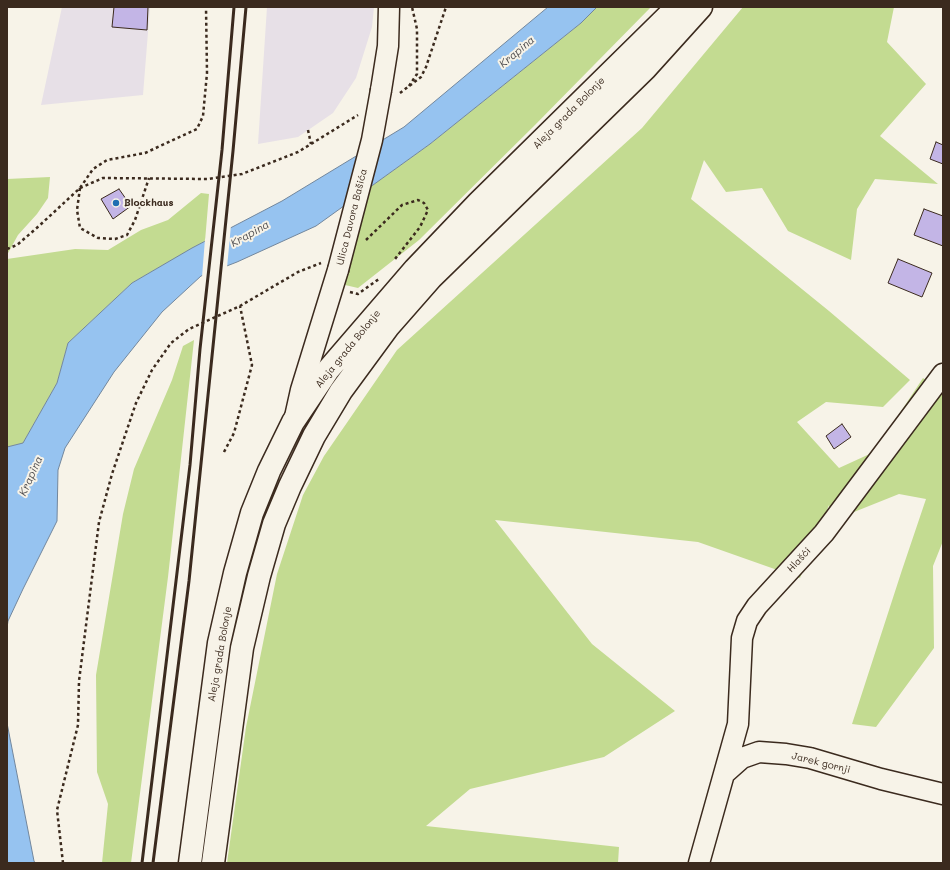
<!DOCTYPE html>
<meta charset="utf-8">
<style>
body{margin:0}
#map{position:relative;width:950px;height:870px;overflow:hidden;background:#f7f3e8;font-family:Mali,sans-serif}
canvas{display:block}
.frame{position:absolute;inset:0;border:8px solid #3b2a1e;pointer-events:none}
</style>
<div id="map">
<canvas width="950" height="870"></canvas>
<div class="frame"></div>
</div>
<script>
const c = document.querySelector('canvas').getContext('2d');
c.lineJoin = 'round';
function fill(path, color) {
  c.fillStyle = color;
  c.fill(path, 'evenodd');
}
function poly(rows) {
  const path = new Path2D();
  for (const r of rows) {
    path.moveTo(r[0], r[1]);
    for (let i = 2; i < r.length; i += 2) path.lineTo(r[i], r[i + 1]);
  }
  return path;
}
function stroke(path, color, width, dash) {
  c.strokeStyle = color;
  c.lineWidth = width;
  c.lineCap = dash ? 'butt' : 'round';
  c.setLineDash(dash || []);
  c.stroke(path);
}
function drawText(font, color, halo, rows, align = 'center') {
  c.font = font + ' Mali,sans-serif';
  c.lineWidth = 4;
  c.setLineDash([]);
  c.textBaseline = 'middle';
  c.strokeStyle = halo;
  c.fillStyle = color;
  for (const [text, x, y, turn = 0] of rows) {
    c.save();
    c.translate(x, y);
    c.rotate((+turn || 0) * Math.PI / 180);
    c.textAlign = isNaN(turn) ? turn : align;
    if (halo) c.strokeText(text, 0, 0);
    c.fillText(text, 0, 0);
    c.restore();
  }
}
const built = poly([
 [62,7,150,7,143,95,41,105],
 [267,7,374,7,372,27,356,78,333,113,298,137,258,144]
]);
const green = poly([
 [597,7,651,7,535,125,419,240,358,288,345,285,370,187,430,144,581,23],
 [743,7,894,7,887,42,926,84,880,136,938,184,875,179,857,209,851,260,788,231,762,188,726,192,704,160,691,199,829,311,910,380,883,407,826,402,797,422,839,468,874,452,923,378,943,393,943,541,933,566,934,648,876,727,852,724,902,570,926,499,899,494,829,522,829,505,800,578,698,542,495,520,592,644,675,711,604,757,470,789,426,826,619,847,618,863,227,863,246,727,277,574,303,495,324,456,397,350,642,128],
 [50,177,48,198,37,214,18,235,7,255,7,179],
 [201,193,209,194,205,241,132,283,68,343,57,383,23,443,7,447,7,259,75,249,108,250,141,230,168,220],
 [194,340,168,577,131,863,102,863,108,804,97,772,96,675,123,514,134,469,172,380,183,346]
]);
const water = poly([
 [548,7,597,7,581,23,430,144,316,226,237,262,201,276,162,312,114,372,65,448,58,470,57,521,23,589,8,621,7,628,7,447,23,443,57,383,68,343,132,283,192,248,282,201,404,127,548,7],
 [7,723,34,861,35,863,7,863,7,723]
]);
const pier = poly([
 [231,225,227,268,202,277,205,239]
]);
const building = poly([
 [114,7,148,7,147,30,112,27,114,7],
 [936,142,943,145,943,164,930,159,936,142],
 [119,189,131,206,113,219,101,199,119,189],
 [924,209,943,216,943,246,914,235,924,209],
 [898,259,932,273,922,297,888,283,898,259],
 [842,424,851,437,834,449,826,436,842,424]
]);
const path = poly([
 [409,86,417,74,417,29,412,7],
 [400,93,421,77,426,67,446,7],
 [308,130,311,144],
 [80,188,103,178,208,179,242,174,298,152,358,115],
 [80,188,77,210,80,228,98,238,115,239,127,235,135,220,149,178],
 [366,240,402,205,418,200,424,203,428,210,420,227,395,259],
 [7,249,17,245,39,226,80,188,93,169,107,160,145,153,197,129,203,116,207,73,206,7],
 [350,292,358,294,379,279],
 [224,452,234,433,252,365,240,306],
 [63,863,57,810,78,725,79,681,99,522,112,474,136,403,152,370,171,343,189,329,240,306,298,272,321,263]
]);
const street = poly([
 [381,90,388,46,389,7],
 [295,417,301,390,338,270],
 [724,774,742,758,759,752,786,754,810,758,881,779,943,794],
 [699,863,738,724,742,638,747,621,757,606,824,533,943,374]
]);
const secondary = poly([
 [190,863,219,643,235,573,252,513,269,471,293,422,328,370,415,269,478,203,677,7],
 [213,863,242,648,259,576,274,524,290,486,314,436,341,391,388,327,431,278,645,69,701,7]
]);
const rail = poly([
 [142,863,190,465,200,349,222,150,234,7],
 [153,863,189,581,233,151,246,7]
]);
const streetBridge = poly([
 [338,270,372,140,381,90]
]);
const markers = [
 [116,203,4,"#1f6fb2"]
];
const streetNames = [
 ["Aleja grada Bolonje",569,113,-45],
 ["Ulica Davora Bašića",352,217,-76],
 ["Aleja grada Bolonje",348,349,-51],
 ["Hlašći",799,560,-47],
 ["Aleja grada Bolonje",220,654,-80],
 ["Jarek gornji",821,763,14]
];
const poiNames = [
 ["Blockhaus",124,203]
];
const waterNames = [
 ["Krapina",517,52,-40],
 ["Krapina",250,234,-29],
 ["Krapina",31,476,-66]
];
fill(built, '#e7e0e7');
fill(green, '#c3db91');
fill(water, '#96c3f0');
stroke(water, '#72869c', 1);
fill(pier, '#f7f3e8');
fill(building, '#c3b5e6');
stroke(building, '#3b2a1e', 1);
stroke(street, '#3b2a1e', 23);
stroke(secondary, '#3b2a1e', 25);
stroke(path, '#3b2a1e', 2.5, [3, 3]);
stroke(street, '#f7f3e8', 20);
stroke(secondary, '#f7f3e8', 22);
stroke(rail, '#3b2a1e', 3);
stroke(streetBridge, '#3b2a1e', 23, []);
stroke(streetBridge, '#f7f3e8', 20);
for (const [x, y, r, color] of markers) {
  const dot = new Path2D();
  dot.arc(x, y, r, 0, 2 * Math.PI);
  c.fillStyle = color;
  c.fill(dot);
  stroke(dot, '#f7f3e8', 1.5);
}
drawText('10px', '#3b2a1e', '#f7f3e8', streetNames);
drawText('bold 10px', '#3b2a1e', '#f7f3e8', poiNames, 'left');
drawText('italic 11px', '#525052', '#f7f3e8', waterNames);
</script>
